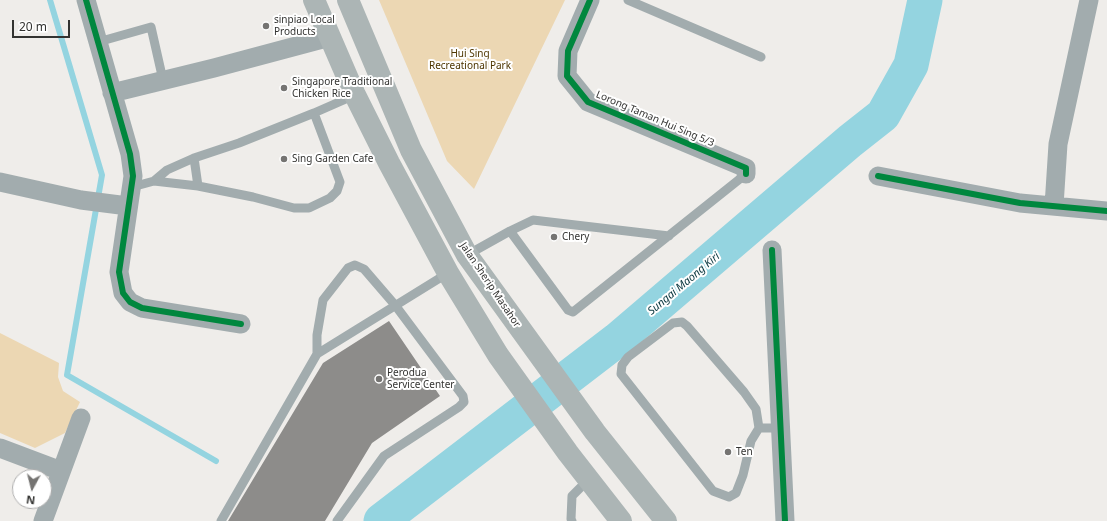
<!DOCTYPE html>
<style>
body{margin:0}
#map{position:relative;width:1107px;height:521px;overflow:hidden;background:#efedea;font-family:"Noto Sans",sans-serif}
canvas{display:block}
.north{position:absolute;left:12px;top:469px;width:40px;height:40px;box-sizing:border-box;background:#fff;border:1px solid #adadad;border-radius:50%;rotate:187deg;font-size:11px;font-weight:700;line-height:16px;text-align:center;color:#333331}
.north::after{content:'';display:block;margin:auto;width:14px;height:18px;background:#757472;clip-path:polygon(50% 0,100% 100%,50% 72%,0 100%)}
.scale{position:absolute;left:12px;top:20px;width:58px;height:18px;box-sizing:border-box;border:2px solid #333331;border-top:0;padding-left:5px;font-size:12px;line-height:14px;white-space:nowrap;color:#333331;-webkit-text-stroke:3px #fff;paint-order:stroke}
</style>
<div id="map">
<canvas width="1107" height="521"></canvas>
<div class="north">N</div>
<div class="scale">20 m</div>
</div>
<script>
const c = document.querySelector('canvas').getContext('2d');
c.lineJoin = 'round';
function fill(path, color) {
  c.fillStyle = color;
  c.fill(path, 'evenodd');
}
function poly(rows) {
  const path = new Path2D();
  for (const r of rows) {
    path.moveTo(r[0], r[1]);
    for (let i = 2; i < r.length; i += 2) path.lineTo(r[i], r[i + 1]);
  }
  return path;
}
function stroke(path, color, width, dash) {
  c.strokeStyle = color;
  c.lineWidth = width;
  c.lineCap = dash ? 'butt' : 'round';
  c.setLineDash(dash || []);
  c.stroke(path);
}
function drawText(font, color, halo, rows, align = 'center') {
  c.font = font + ' "Noto Sans",sans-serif';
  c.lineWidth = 4;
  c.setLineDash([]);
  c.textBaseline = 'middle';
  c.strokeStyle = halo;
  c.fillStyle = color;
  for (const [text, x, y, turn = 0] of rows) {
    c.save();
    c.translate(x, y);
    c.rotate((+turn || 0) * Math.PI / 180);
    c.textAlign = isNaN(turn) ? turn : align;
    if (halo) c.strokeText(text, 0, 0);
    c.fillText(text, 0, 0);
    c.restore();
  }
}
const green = poly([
 [379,0,565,0,474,189,447,161],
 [0,333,59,363,58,377,63,391,80,402,65,433,35,448,0,433]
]);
const stream = poly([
 [50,0,102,175,67,375,216,461]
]);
const river = poly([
 [381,521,617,340,850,141,883,115,911,65,925,0]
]);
const building = poly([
 [389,321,440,396,372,443,325,521,228,521,323,363]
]);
const lane = poly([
 [628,0,761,57],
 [98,42,151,27,163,80],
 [194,158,198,186],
 [154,181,167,170,194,158,239,143,314,113],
 [132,187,154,181,198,186,253,197,294,208,309,208,330,198,337,191,340,182,314,113,355,95],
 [669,236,533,220,510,231,568,310,573,312,746,174],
 [467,255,510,231],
 [317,354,317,335,323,300,348,268,355,265,364,269,395,305,463,396,464,402,459,407,384,456,337,521],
 [759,428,756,409,744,392,687,326,682,322,673,323,628,357,622,365,621,374,713,491,729,497,736,493,743,475,751,441,759,428,781,428],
 [221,521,317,354,448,273],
 [572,521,571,519,572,496,589,479]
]);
const street = poly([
 [86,0,130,154,133,176,119,272,123,293,130,302,142,308,241,324],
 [590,0,568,51,567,76,588,102,746,168,746,174],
 [112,93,214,68,330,37],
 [878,176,1020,203,1107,211],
 [0,182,81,200,128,206],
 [1054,206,1058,144,1089,0],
 [772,250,785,521],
 [0,448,61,471],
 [43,521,81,418]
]);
const secondary = poly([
 [314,0,355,95,389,163,448,273,498,355,568,453,621,521],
 [348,0,411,150,467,255,595,432,666,521]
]);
const cycleway = poly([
 [86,0,130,154,133,176,119,272,123,293,130,302,142,308,241,324],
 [590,0,568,51,567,76,588,102,746,168,746,174],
 [878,176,1020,203,1107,211],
 [772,250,785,521]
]);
const markers = [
 [266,26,4,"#757472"],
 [284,88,4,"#757472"],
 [284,159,4,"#757472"],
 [554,237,4,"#757472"],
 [379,379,4,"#757472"],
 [728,452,4,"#757472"]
];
const poiNames = [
 ["sinpiao Local",274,20],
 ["Products",274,32],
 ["Singapore Traditional",292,82],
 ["Chicken Rice",292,94],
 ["Sing Garden Cafe",292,159],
 ["Chery",562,237],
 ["Perodua",387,373],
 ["Service Center",387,385],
 ["Ten",736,452]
];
const parkNames = [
 ["Hui Sing",470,54],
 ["Recreational Park",470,66]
];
const streetNames = [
 ["Lorong Taman Hui Sing 5/3",655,119,23],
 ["Jalan Sherip Masahor",490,285,56]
];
const waterNames = [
 ["Sungai Maong Kiri",684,284,-40]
];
fill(green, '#ecd7b3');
stroke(stream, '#94d4e0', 6);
stroke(river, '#94d4e0', 35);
fill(building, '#8d8c8a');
stroke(lane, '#a2acae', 9);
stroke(street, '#a2acae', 19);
stroke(secondary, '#acb5b5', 22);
stroke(cycleway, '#00873e', 6);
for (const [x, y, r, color] of markers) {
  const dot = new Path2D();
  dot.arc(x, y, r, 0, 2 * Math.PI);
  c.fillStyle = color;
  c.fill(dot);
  stroke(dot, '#fff', 1.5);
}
drawText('10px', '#333331', '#fff', poiNames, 'left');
drawText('10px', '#4e3600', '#fff', parkNames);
drawText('10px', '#333331', '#fff', streetNames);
drawText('italic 11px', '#08363e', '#fff', waterNames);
</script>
